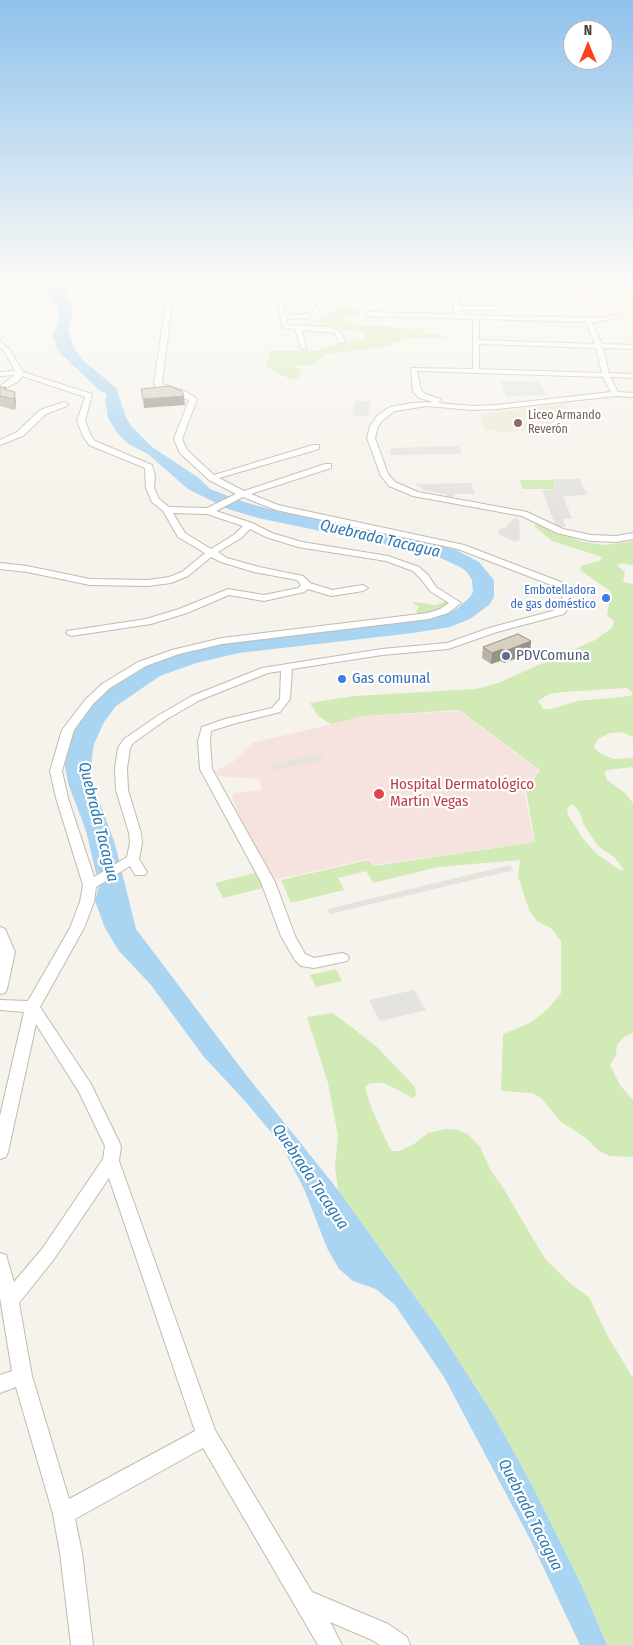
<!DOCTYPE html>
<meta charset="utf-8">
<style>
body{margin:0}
#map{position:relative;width:633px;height:1645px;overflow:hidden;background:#f6f3ec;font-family:"Fira Sans Condensed",sans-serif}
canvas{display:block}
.north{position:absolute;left:563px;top:20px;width:50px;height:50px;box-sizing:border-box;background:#fff;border:1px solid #b7b4b0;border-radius:50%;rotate:0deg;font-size:14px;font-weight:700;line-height:20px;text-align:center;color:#4b4439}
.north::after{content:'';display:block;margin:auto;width:18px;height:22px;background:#fc3f1d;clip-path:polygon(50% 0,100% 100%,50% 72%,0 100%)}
</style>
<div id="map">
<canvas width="633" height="1645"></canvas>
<div class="north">N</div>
</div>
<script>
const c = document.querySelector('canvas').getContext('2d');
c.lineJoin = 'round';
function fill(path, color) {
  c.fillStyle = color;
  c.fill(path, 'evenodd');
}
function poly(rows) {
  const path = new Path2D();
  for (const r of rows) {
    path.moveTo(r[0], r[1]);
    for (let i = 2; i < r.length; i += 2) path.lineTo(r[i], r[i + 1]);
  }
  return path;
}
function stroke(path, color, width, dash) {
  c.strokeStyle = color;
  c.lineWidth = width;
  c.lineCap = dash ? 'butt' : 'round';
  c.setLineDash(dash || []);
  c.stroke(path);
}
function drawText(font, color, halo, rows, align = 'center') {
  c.font = font + ' "Fira Sans Condensed",sans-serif';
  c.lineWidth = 4.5;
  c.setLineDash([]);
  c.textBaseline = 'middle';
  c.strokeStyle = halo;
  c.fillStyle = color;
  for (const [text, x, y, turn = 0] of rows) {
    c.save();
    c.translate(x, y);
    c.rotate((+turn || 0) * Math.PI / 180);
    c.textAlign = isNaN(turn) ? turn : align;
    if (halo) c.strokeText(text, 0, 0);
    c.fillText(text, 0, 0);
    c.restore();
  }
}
const education = poly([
 [566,403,569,412,539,432,484,431,481,414]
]);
const medical = poly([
 [459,711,539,770,524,790,534,842,374,865,369,859,275,880,242,824,232,796,235,793,261,790,260,779,219,776,214,772,234,761,252,743,365,716]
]);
const green = poly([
 [389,283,396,287,399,293,347,295,349,285],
 [338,307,360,310,359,314,342,318,357,326,375,325,410,329,422,328,425,333,448,337,400,339,401,341,383,347,327,354,312,365,297,365,296,368,301,370,300,376,295,380,279,375,266,365,271,351,321,350,342,342,364,340,365,335,363,333,320,326,318,322],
 [520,480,553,480,556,489,522,489],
 [533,525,538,525,583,542,605,545,633,541,633,566,624,563,617,565,625,572,623,582,633,584,633,737,622,732,610,733,598,739,594,747,600,753,613,759,633,758,633,767,607,770,604,773,608,781,625,793,633,803,633,1033,624,1037,617,1045,616,1055,610,1065,620,1085,633,1100,633,1157,610,1156,599,1151,587,1139,560,1121,541,1098,532,1093,501,1091,503,1034,528,1024,548,1009,561,993,561,941,551,928,537,921,529,910,518,876,520,860,438,867,373,883,366,871,338,878,344,890,291,903,281,880,369,860,374,866,535,842,526,790,540,770,459,710,364,716,331,724,318,716,310,703,354,696,476,689,498,683,593,641,612,628,614,621,607,615,611,592,580,570,581,566,599,561,602,557,552,541],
 [626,688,631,691,633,694,630,696,578,701,551,709,543,709,538,701,549,694,563,692],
 [572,804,579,811,584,825,598,846,615,858,624,870,620,870,598,855,584,840,568,815,567,809],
 [446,601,450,602,451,604,432,614,419,615,416,611,419,607,412,603,415,602,436,605],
 [255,873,263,888,223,898,215,883],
 [336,969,342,981,316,987,310,975],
 [333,1013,377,1047,415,1087,416,1095,413,1098,384,1083,370,1083,365,1087,371,1107,389,1147,393,1151,399,1151,414,1144,428,1133,446,1129,458,1130,469,1135,480,1147,491,1171,502,1186,545,1259,572,1285,589,1297,606,1333,633,1378,633,1645,607,1645,581,1584,533,1487,494,1416,439,1330,338,1190,335,1167,338,1136,328,1083,307,1017]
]);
const parking = poly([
 [501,381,539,382,547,395,506,396],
 [355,401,371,401,368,416,353,416],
 [459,446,462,454,391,455,390,452,384,452,391,451,390,448],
 [553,479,580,479,587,495,563,496,572,519,563,519,566,527,556,527,542,490,557,489],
 [471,483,475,494,455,494,452,498,446,497,447,495,424,490,415,484],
 [514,518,519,519,520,540,515,542,498,534,501,528,505,528],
 [321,753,325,759,274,771,270,765],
 [510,865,514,870,330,914,327,909],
 [414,990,426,1010,380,1021,369,1000]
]);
const water = poly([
 [45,280,58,280,72,302,73,315,68,330,74,348,84,361,116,388,126,417,132,427,152,447,199,478,210,489,244,502,280,512,416,539,456,550,479,562,494,580,494,597,490,604,470,619,450,627,413,633,239,653,196,663,160,676,116,706,104,722,94,744,92,757,91,791,98,798,115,844,136,929,247,1076,338,1190,439,1330,494,1416,533,1487,581,1584,607,1645,580,1645,529,1537,444,1377,395,1305,376,1289,353,1281,339,1269,327,1248,305,1191,281,1144,244,1100,204,1057,151,985,119,951,105,928,95,901,99,886,86,831,68,783,65,766,64,753,72,726,103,692,134,671,170,656,208,645,418,620,441,616,458,608,470,597,473,592,472,580,467,572,460,567,432,554,258,518,228,509,188,489,148,454,130,445,118,434,108,418,105,399,107,394,99,390,58,351,53,336,59,318,58,309,47,289]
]);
const street = poly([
 [11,280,17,280,17,290,0,308,0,302,11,290,11,280],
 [169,280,175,280,175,282,275,283,275,280,281,280,283,296,293,295,289,280,295,280,299,297,283,300,285,315,307,314,312,311,326,293,324,280,330,280,332,293,316,313,308,318,286,319,288,325,326,327,340,331,345,342,340,343,335,333,302,330,306,348,301,349,295,329,282,327,276,287,174,286,162,384,187,392,197,399,182,439,187,450,214,475,313,445,319,445,319,449,219,478,244,491,325,464,331,464,331,468,251,494,278,505,464,545,566,584,573,600,564,614,497,632,448,649,382,655,292,669,290,699,280,712,233,724,211,731,210,741,212,769,275,882,295,936,305,954,314,958,342,953,347,955,349,958,347,961,314,968,301,966,295,960,281,936,261,882,200,769,198,741,202,727,225,719,272,708,280,699,281,671,268,673,200,700,167,719,133,743,130,748,127,768,128,790,141,833,142,843,139,859,147,872,145,875,135,875,130,866,96,887,94,902,84,928,40,1007,91,1084,121,1146,119,1161,215,1430,312,1592,388,1624,407,1637,410,1645,380,1645,372,1640,330,1622,342,1645,318,1645,203,1448,75,1519,82,1553,93,1645,71,1645,60,1553,53,1514,16,1387,0,1393,0,1375,12,1371,0,1298,0,1253,6,1255,14,1282,42,1249,103,1159,105,1146,79,1092,36,1024,8,1152,6,1157,0,1159,0,1116,24,1012,0,1010,0,1000,28,1001,70,928,80,902,83,885,56,798,50,771,62,730,85,700,102,684,138,662,172,650,222,638,428,613,440,609,449,603,430,591,421,579,413,571,386,561,298,547,266,537,250,529,241,538,218,552,227,558,259,567,303,576,310,583,332,590,363,585,368,588,363,591,331,596,308,589,304,592,264,601,229,595,187,613,151,624,71,636,66,633,67,631,146,619,179,609,228,589,264,595,298,588,301,585,297,580,254,572,221,562,211,557,188,576,171,583,148,586,90,585,27,572,0,569,0,563,27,566,90,579,148,580,169,577,182,572,205,553,178,537,163,511,152,502,146,488,145,468,89,445,83,436,77,421,85,397,22,376,19,381,0,391,0,386,15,375,0,376,0,372,15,371,5,352,0,347,0,341,10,350,23,372,92,394,85,421,91,436,95,441,152,465,155,476,154,488,159,499,169,507,207,508,236,494,209,480,180,453,174,439,189,400,157,389,154,384,169,280],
 [243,497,276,510,458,549,559,588,563,600,556,610,489,628,447,643,382,649,262,668,192,696,159,715,124,739,118,748,115,768,116,790,129,833,130,843,127,857,94,877,68,798,62,771,74,730,93,704,110,688,146,666,179,654,222,644,429,619,448,613,461,603,436,587,428,575,419,567,388,556,302,542,272,533,252,523,216,511,243,497],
 [173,513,207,514,243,526,235,534,211,549,185,533,173,513],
 [109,1178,195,1431,69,1499,32,1376,19,1303,54,1259,109,1178],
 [453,280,459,280,460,306,495,306,498,308,495,310,460,310,460,315,603,318,632,312,632,314,592,323,602,344,633,345,633,349,603,348,609,373,633,374,633,378,610,377,618,392,633,393,633,397,616,396,497,409,472,410,427,406,395,411,383,420,378,426,375,438,388,474,395,482,418,492,527,512,563,529,591,535,616,536,633,533,633,539,616,542,591,541,557,533,522,516,413,496,389,486,381,476,367,438,370,426,377,416,390,407,412,403,434,402,419,398,413,391,411,368,473,369,473,319,369,316,366,314,369,312,454,314,453,280],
 [479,319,586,322,595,344,479,340,479,319],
 [479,344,596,348,602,373,479,369,479,344],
 [417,371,603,377,611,392,497,405,472,406,439,403,440,399,425,394,421,390,417,371],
 [64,402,68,404,67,406,46,414,23,436,0,445,0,440,17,432,40,410,64,402],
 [0,927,5,929,15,952,7,989,5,993,0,994,0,927]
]);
const secondary = poly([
 [508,280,520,280,633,314,633,320,509,282,508,280]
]);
const wall = poly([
 [0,387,6,387,7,390,16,402,15,410,0,406],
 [531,641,530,653,504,663,500,661,491,664,482,658,483,647]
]);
const shadedWall = poly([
 [15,392,16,402,15,410,14,399],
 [184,396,185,405,144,408,143,399],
 [531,641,530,653,504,663,505,651],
 [502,649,500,661,491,664,492,653]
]);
const building = poly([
 [169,386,182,391,184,396,143,399,141,389,169,386],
 [0,387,6,387,3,389,15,392,14,399,0,396,0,387],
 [518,634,531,641,505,651,502,649,492,653,483,647,518,634]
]);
const markers = [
 [518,423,5,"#8d6e63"],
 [606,598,5,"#3f7fe0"],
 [506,656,5,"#5c6f8a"],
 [342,679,5,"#3f7fe0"],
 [379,794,6,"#e0444e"]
];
const farEducationnames = [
 ["Liceo Armando",528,416],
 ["Reverón",528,430]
];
const farShopnames = [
 ["Embotelladora",596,591],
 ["de gas doméstico",596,605]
];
const serviceNames = [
 ["PDVComuna",516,656]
];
const shopNames = [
 ["Gas comunal",352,679]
];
const healthNames = [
 ["Hospital Dermatológico",390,785],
 ["Martín Vegas",390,802]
];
const waterNames = [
 ["Quebrada Tacagua",380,539,13],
 ["Quebrada Tacagua",98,822,76],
 ["Quebrada Tacagua",310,1177,56],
 ["Quebrada Tacagua",530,1515,63]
];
fill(education, '#efe8d6');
fill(medical, '#f6e3e0');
fill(green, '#d2eab5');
fill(parking, '#e5e3e0');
fill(water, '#a9d4f2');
stroke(street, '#c2bbae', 2);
stroke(secondary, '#d6c79b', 1);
fill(street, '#fff');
fill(secondary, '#fff3cd');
fill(wall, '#bab2a6');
fill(shadedWall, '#979187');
fill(building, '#d8cfc1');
stroke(building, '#979187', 1);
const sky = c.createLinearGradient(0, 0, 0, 510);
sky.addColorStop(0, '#8fc1ec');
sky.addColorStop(0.55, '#fbfaf6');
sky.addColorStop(1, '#fbfaf600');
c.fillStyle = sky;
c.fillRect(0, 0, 633, 510);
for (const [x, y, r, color] of markers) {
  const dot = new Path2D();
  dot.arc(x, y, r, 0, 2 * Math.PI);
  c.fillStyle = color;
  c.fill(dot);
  stroke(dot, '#fff', 2);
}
drawText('12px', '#785e54', '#fff', farEducationnames, 'left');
drawText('12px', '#366cbe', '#fff', farShopnames, 'right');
drawText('15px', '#4e5e75', '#fff', serviceNames, 'left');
drawText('15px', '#366cbe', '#fff', shopNames, 'left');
drawText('15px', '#be3a42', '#fff', healthNames, 'left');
drawText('italic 16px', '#2e7ab2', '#fff', waterNames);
</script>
